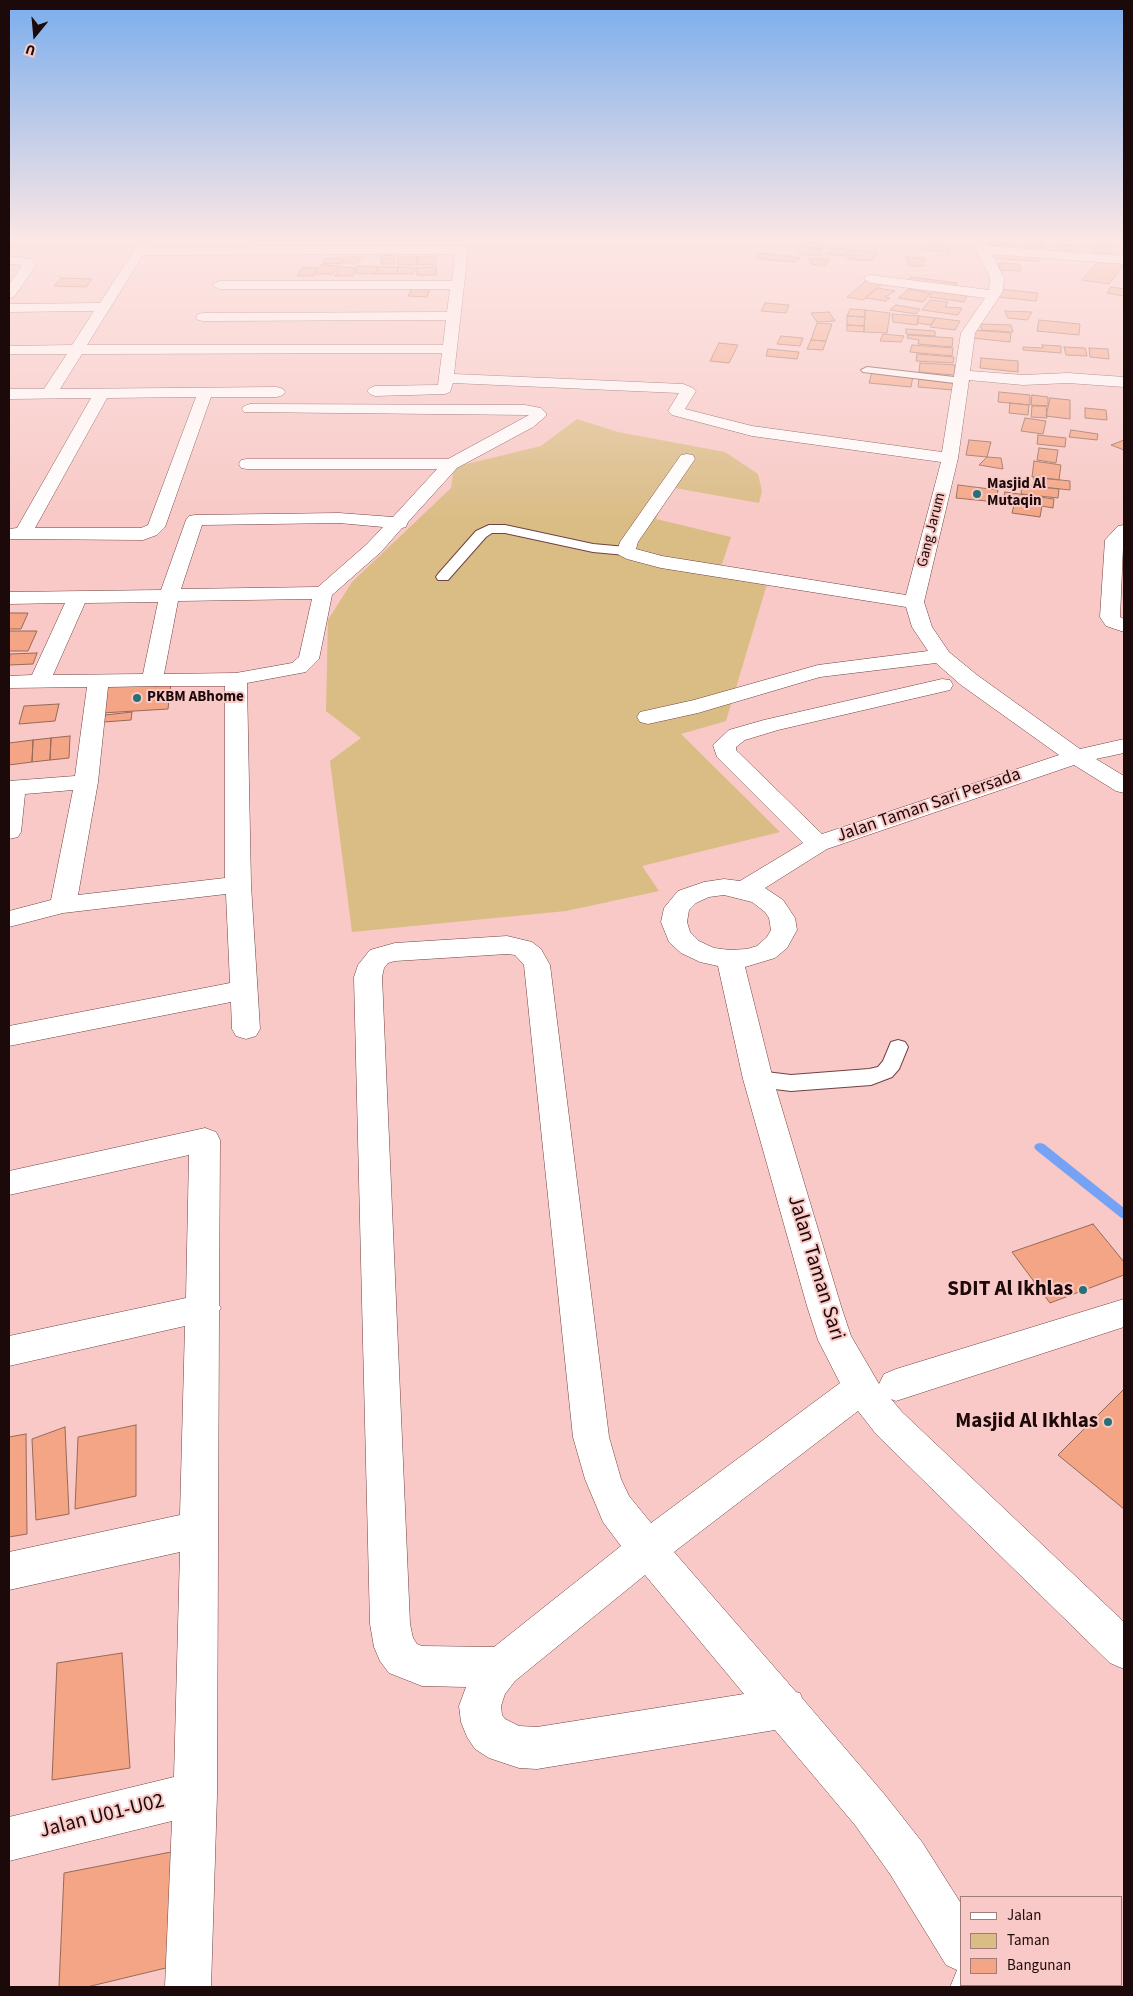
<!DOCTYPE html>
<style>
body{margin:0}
#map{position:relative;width:1133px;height:1996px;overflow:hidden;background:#f8c9c6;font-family:"Source Sans 3",sans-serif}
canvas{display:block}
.frame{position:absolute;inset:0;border:10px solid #1c0909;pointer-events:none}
.legend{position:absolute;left:960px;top:1896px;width:162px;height:90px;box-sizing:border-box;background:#f8c9c6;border:1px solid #a07c7a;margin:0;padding:6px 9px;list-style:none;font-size:15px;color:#1c0909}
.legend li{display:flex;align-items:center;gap:10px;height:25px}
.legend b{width:25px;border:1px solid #a07c7a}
.north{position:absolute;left:10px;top:10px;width:50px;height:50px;-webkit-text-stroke:4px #f8c9c6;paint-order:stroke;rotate:197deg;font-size:14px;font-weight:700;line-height:20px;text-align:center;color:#1c0909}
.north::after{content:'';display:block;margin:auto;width:18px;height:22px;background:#1c0909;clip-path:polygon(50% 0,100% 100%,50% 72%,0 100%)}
</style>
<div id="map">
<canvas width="1133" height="1996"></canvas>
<div class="frame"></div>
<ul class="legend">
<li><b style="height:6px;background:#fff"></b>Jalan</li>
<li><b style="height:14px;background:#dabc85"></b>Taman</li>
<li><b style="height:14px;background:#f4a585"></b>Bangunan</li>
</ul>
<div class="north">U</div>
</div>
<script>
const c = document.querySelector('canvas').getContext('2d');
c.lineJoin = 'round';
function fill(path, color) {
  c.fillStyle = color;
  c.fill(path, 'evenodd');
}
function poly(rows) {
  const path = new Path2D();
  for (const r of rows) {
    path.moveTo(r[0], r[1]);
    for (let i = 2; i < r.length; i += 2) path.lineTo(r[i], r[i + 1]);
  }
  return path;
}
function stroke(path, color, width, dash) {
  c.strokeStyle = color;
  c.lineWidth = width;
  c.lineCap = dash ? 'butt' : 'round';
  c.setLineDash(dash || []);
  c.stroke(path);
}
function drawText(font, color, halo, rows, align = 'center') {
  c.font = font + ' "Source Sans 3",sans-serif';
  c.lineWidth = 4;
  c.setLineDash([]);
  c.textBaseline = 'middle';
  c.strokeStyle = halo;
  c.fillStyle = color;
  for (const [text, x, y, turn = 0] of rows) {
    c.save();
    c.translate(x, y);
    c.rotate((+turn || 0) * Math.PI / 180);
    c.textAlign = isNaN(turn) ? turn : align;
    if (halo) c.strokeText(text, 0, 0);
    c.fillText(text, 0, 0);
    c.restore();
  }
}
const green = poly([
 [155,242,257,242,255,248,151,248],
 [577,419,618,432,725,452,758,474,762,491,759,503,669,487,656,519,731,537,719,573,767,584,726,721,681,734,780,832,642,866,659,891,566,911,352,932,330,761,361,738,326,711,328,620,352,582,451,488,454,467,541,446]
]);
const stream = poly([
 [1040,1143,1044,1144,1124,1208,1124,1219,1120,1217,1036,1150,1034,1147,1036,1144,1040,1143]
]);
const building = poly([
 [811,242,828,244,824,249,801,246,804,243,811,242],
 [983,242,1012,242,1012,246,983,245,983,242],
 [1025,242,1044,242,1042,250,1024,249,1025,242],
 [1096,242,1113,244,1110,254,1092,252,1096,242],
 [924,245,948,247,950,252,922,250,924,245],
 [1057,245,1075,246,1075,253,1057,251,1057,245],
 [800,247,821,250,820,256,797,254,800,247],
 [832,248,850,250,846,256,827,254,832,248],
 [852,250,877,253,872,261,847,259,852,250],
 [993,252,1040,256,1040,262,992,258,993,252],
 [758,253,788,256,801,258,795,262,757,259,758,253],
 [395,255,395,264,381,264,381,256,395,255],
 [436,256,436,264,417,265,417,257,436,256],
 [345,257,361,257,358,263,342,263,345,257],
 [398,257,417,257,417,265,398,265,398,257],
 [906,257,926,258,923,266,909,266,906,257],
 [342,258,342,263,323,264,323,259,342,258],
 [1101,258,1124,260,1124,265,1109,284,1082,280,1101,258],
 [809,259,830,259,825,266,811,264,809,259],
 [999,263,1019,264,1021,271,1000,270,999,263],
 [321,265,339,266,333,274,315,274,321,265],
 [358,266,378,267,375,274,355,273,358,266],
 [340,267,356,268,352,276,335,276,340,267],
 [378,267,399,267,396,274,375,274,378,267],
 [399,267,416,268,413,274,396,274,399,267],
 [436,267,436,275,417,275,416,268,436,267],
 [302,268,317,268,313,276,297,276,302,268],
 [911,277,957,283,954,288,907,281,911,277],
 [61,278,92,279,86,287,54,286,61,278],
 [867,280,883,283,863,300,847,297,867,280],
 [1111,287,1124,289,1124,296,1107,293,1111,287],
 [412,288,430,288,427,297,408,296,412,288],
 [877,288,895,291,885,297,890,298,886,301,865,298,877,288],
 [909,289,930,293,923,302,898,298,909,289],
 [999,289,1038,293,1036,301,997,297,999,289],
 [933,291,967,296,964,302,929,297,933,291],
 [930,300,948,302,945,307,962,308,958,315,922,310,930,300],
 [765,303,789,305,786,313,761,311,765,303],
 [896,305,920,309,916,314,890,310,896,305],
 [850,309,865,310,865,317,847,316,850,309],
 [865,310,890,313,887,333,864,332,865,310],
 [1005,311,1032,312,1027,320,1008,318,1005,311],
 [829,312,835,321,817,322,811,313,829,312],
 [892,314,919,316,917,325,893,322,892,314],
 [847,316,865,317,864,326,847,325,847,316],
 [919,316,935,318,931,325,917,323,919,316],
 [936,318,960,321,955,330,930,327,936,318],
 [1039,320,1080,324,1079,335,1037,331,1039,320],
 [817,323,832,324,826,341,811,340,817,323],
 [980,324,1011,325,1013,332,982,330,980,324],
 [847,325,864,326,864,332,847,331,847,325],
 [906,329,935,331,935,336,906,334,906,329],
 [973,330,1011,333,1010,342,972,338,973,330],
 [883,334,904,336,901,342,880,341,883,334],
 [908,335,953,338,952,347,918,344,919,340,907,338,908,335],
 [781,336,803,338,800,346,777,344,781,336],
 [811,340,826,341,823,350,807,349,811,340],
 [719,343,738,345,729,363,710,361,719,343],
 [912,345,953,348,952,356,910,352,912,345],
 [1042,345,1061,346,1061,353,1023,350,1023,347,1043,348,1042,345],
 [1064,347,1085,348,1087,356,1066,355,1064,347],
 [1089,348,1108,349,1109,359,1090,357,1089,348],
 [768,349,799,352,797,359,766,356,768,349],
 [917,354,954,357,953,363,916,361,917,354],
 [981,358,1018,361,1018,372,980,368,981,358],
 [920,363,955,365,954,375,919,372,920,363],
 [872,372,913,376,911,387,869,383,872,372],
 [919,379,953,383,953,390,918,387,919,379],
 [999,392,1030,395,1030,405,998,402,999,392],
 [1032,395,1048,397,1048,406,1031,405,1032,395],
 [1050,398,1070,400,1070,419,1046,416,1050,398],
 [1010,403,1029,405,1028,415,1009,413,1010,403],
 [1032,406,1046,406,1047,418,1031,417,1032,406],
 [1085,408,1106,410,1107,420,1085,418,1085,408],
 [1025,418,1046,421,1043,434,1021,431,1025,418],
 [1071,430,1098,434,1097,440,1069,437,1071,430],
 [1038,435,1066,438,1065,447,1037,444,1038,435],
 [969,440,991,442,987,457,966,455,969,440],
 [1124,440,1124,450,1111,445,1124,440],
 [1039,448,1058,450,1056,463,1037,460,1039,448],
 [987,457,1001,458,1003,469,979,465,987,457],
 [1034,461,1061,465,1059,480,1032,477,1034,461],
 [1034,477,1070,481,1070,490,1033,486,1034,477],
 [958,485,998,490,996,502,956,498,958,485],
 [1022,485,1059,489,1058,498,1021,494,1022,485],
 [1005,492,1054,499,1053,508,1042,506,1040,517,1012,513,1014,505,1002,503,1005,492],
 [9,613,28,613,21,629,9,629,9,613],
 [9,631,37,631,28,651,9,651,9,631],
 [37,653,33,664,9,665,10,654,37,653],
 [171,682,168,709,102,713,107,686,171,682],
 [59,704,55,721,19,724,24,706,59,704],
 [132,712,131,720,104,722,105,715,132,712],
 [70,736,69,758,50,760,51,738,70,736],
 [51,738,50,760,32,762,33,740,51,738],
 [33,740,32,762,9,765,9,743,33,740],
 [1093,1224,1124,1262,1124,1275,1050,1303,1012,1252,1093,1224],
 [1124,1389,1124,1509,1058,1455,1124,1389],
 [136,1425,136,1496,75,1509,78,1437,136,1425],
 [65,1427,69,1514,36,1520,32,1439,65,1427],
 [26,1434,27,1534,9,1537,9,1437,26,1434],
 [122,1653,130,1768,52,1780,57,1663,122,1653],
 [176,1851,174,1966,87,1987,59,1987,64,1873,176,1851]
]);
const lane = poly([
 [867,367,963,378,969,381,963,384,863,372,861,370,867,367],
 [489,525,505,525,593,544,626,547,633,551,626,555,593,552,505,533,492,533,486,537,448,580,438,580,436,577,438,574,476,531,489,525],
 [898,1040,905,1042,908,1047,899,1069,892,1077,871,1085,791,1091,758,1087,751,1084,747,1079,751,1074,758,1071,791,1075,869,1069,878,1067,883,1061,891,1042,898,1040]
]);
const street = poly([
 [139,242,151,242,148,247,467,247,468,250,454,374,683,384,693,388,696,391,685,409,752,426,942,452,961,333,985,298,871,283,864,279,866,276,871,275,989,290,990,278,976,249,974,242,986,242,987,246,1124,256,1124,264,991,254,1004,278,1003,291,975,333,970,371,1023,375,1068,373,1124,377,1124,387,1068,383,1023,385,969,380,958,458,924,602,932,627,949,652,977,675,1080,749,1124,739,1124,753,1096,759,1124,776,1124,793,1116,791,1074,765,827,849,765,888,783,900,795,918,797,930,787,948,775,958,745,967,773,1079,841,1306,851,1336,879,1384,884,1374,896,1369,1124,1299,1124,1327,896,1401,891,1399,902,1412,1124,1622,1124,1669,1110,1663,876,1434,858,1411,674,1552,796,1692,800,1693,802,1698,885,1795,922,1842,962,1905,962,1985,998,1985,998,1987,951,1987,951,1985,957,1970,946,1965,890,1874,855,1825,775,1730,537,1769,519,1768,489,1758,475,1749,467,1737,461,1722,459,1706,466,1687,422,1686,389,1673,380,1661,374,1647,370,1624,354,977,358,965,370,950,395,943,507,936,532,942,541,949,550,965,609,1437,621,1479,629,1496,651,1523,840,1383,818,1340,807,1306,743,1079,718,966,700,962,681,953,669,942,661,922,664,908,678,891,704,882,724,879,740,881,803,843,717,757,713,745,729,730,764,720,942,679,950,680,953,685,950,690,778,730,745,740,736,747,736,750,822,834,1059,755,961,685,936,663,820,677,698,713,648,724,640,722,637,717,640,712,694,700,818,665,928,651,912,627,906,607,661,568,627,559,619,555,617,551,620,542,681,455,687,454,693,455,695,459,638,542,636,549,662,556,906,595,941,462,752,436,672,415,668,411,679,393,453,383,450,392,445,394,375,396,370,394,367,391,370,388,375,386,438,385,442,353,82,354,60,389,277,387,283,389,285,392,283,395,277,397,211,397,165,527,157,535,143,540,9,539,9,529,17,528,91,398,9,399,9,389,44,389,67,354,9,354,9,346,72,345,94,311,9,312,9,304,100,303,139,242],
 [455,254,452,281,219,281,212,285,219,289,450,289,447,312,203,313,198,314,196,317,198,320,203,321,446,320,443,345,87,345,143,255,455,254],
 [196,397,148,525,141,528,35,528,107,398,196,397],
 [724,895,752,902,765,912,769,918,771,930,767,937,757,946,747,949,730,950,714,948,699,941,690,932,687,922,689,910,696,903,709,897,724,895],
 [507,954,515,955,524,965,573,1437,585,1479,603,1522,621,1546,494,1647,422,1646,417,1644,413,1638,410,1624,382,977,384,968,388,963,395,961,507,954],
 [645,1575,744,1694,537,1727,519,1726,505,1719,502,1715,501,1706,505,1694,515,1681,645,1575],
 [9,256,32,259,36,265,14,297,9,298,9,285,22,265,9,264,9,256],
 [250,404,525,405,541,408,546,413,546,416,533,427,457,468,408,522,406,527,402,528,381,552,332,595,319,659,306,672,247,683,251,885,260,1029,256,1036,246,1039,236,1036,232,1029,231,1002,9,1046,9,1026,230,983,226,894,63,913,9,927,9,911,51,900,73,790,25,794,21,832,18,837,9,839,9,781,75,776,87,687,9,688,9,676,32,675,65,603,9,604,9,592,161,590,186,520,189,516,195,515,339,513,393,517,437,469,247,469,241,468,239,464,241,460,247,459,448,459,529,415,244,412,242,409,244,406,250,404],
 [339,523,383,527,367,544,318,587,181,589,202,525,339,523],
 [312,599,299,657,292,663,236,673,164,674,178,601,312,599],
 [158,602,143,674,53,675,85,603,158,602],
 [156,686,225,686,225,878,78,895,98,782,108,687,156,686],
 [1124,525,1120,617,1124,619,1124,632,1106,626,1100,617,1105,540,1118,526,1124,525],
 [205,1128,216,1132,220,1140,219,1305,221,1308,219,1311,217,1794,211,1987,165,1987,172,1821,9,1861,9,1817,174,1777,180,1552,9,1590,9,1552,180,1515,185,1326,9,1366,9,1336,186,1298,189,1155,9,1195,9,1171,205,1128]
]);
const markers = [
 [977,494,5,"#267076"],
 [137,698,5,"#267076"],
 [1083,1290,5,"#267076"],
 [1108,1422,5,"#267076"]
];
const farPoinames = [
 ["Masjid Al",987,485],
 ["Mutaqin",987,502],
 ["PKBM ABhome",147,698]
];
const farStreetnames = [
 ["Gang Jarum",932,530,-76]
];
const streetNames = [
 ["Jalan Taman Sari Persada",929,806,-19]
];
const nearStreetnames = [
 ["Jalan Taman Sari",815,1268,73],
 ["Jalan U01-U02",102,1817,-14]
];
const nearPoinames = [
 ["SDIT Al Ikhlas",1073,1290],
 ["Masjid Al Ikhlas",1098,1422]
];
fill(green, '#dabc85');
fill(stream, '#76a2f5');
fill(building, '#f4a585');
stroke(building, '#986957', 1);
stroke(lane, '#714240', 2);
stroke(street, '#714240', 1);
fill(lane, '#fff');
fill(street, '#fff');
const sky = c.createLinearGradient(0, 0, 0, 521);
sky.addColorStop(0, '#7aaded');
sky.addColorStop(0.46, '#fce7e5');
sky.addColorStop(1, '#fce7e500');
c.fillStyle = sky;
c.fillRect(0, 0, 1133, 521);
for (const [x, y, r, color] of markers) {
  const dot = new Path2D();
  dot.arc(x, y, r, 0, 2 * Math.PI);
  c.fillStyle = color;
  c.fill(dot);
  stroke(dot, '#f8c9c6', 2);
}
drawText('bold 15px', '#1c0909', '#f8c9c6', farPoinames, 'left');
drawText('15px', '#1c0909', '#f8c9c6', farStreetnames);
drawText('18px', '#1c0909', '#f8c9c6', streetNames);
drawText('21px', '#1c0909', '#f8c9c6', nearStreetnames);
drawText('bold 21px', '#1c0909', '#f8c9c6', nearPoinames, 'right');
</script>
